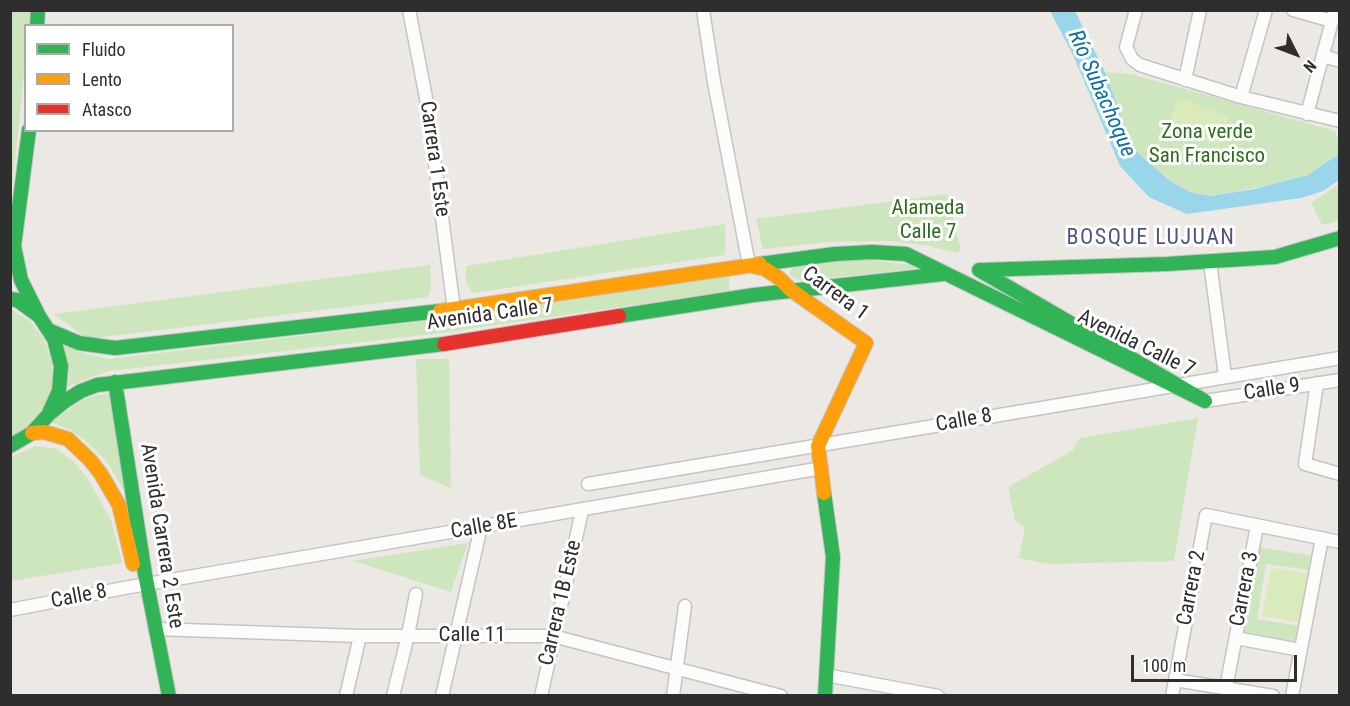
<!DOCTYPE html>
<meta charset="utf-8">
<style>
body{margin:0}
#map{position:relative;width:1350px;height:706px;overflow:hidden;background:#ece8e4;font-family:"Roboto Condensed",sans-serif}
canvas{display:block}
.frame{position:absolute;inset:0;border:12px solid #2e2e2e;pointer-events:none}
.legend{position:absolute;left:24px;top:24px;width:210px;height:108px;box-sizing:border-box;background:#fff;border:2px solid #ababab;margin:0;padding:8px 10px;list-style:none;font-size:18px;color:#2e2e2e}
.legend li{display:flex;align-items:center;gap:12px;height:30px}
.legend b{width:30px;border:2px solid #ababab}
.north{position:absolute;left:1266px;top:24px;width:60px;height:60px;-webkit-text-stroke:4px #fff;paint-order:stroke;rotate:132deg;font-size:16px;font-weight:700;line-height:24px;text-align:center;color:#2e2e2e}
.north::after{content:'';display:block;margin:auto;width:21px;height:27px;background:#2e2e2e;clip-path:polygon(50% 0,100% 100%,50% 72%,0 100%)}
.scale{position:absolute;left:1131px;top:655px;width:166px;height:27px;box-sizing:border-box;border:3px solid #2e2e2e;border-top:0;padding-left:8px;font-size:18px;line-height:21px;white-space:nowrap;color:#2e2e2e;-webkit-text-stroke:4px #fff;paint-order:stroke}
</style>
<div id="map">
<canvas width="1350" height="706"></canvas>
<div class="frame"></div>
<ul class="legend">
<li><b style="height:8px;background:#30b455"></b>Fluido</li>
<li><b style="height:8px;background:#ff9f0a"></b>Lento</li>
<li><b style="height:8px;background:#e5322d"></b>Atasco</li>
</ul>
<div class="north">N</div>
<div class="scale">100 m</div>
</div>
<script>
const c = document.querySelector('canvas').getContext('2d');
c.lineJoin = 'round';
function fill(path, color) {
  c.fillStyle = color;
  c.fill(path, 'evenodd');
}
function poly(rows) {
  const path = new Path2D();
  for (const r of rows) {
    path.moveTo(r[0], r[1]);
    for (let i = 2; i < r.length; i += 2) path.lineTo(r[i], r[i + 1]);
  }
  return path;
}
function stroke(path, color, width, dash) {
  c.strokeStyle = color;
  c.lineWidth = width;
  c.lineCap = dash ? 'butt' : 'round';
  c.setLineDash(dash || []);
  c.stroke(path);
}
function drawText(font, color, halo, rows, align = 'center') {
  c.font = font + ' "Roboto Condensed",sans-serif';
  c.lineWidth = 6;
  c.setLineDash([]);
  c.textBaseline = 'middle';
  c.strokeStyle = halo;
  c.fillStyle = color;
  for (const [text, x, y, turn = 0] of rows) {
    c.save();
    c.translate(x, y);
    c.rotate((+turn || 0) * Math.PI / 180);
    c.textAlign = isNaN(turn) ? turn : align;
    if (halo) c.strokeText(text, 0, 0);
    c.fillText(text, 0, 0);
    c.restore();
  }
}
const green = poly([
 [11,11,30,11,29,25,26,26,25,63,11,200],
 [1105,72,1131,74,1335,131,1339,143,1339,154,1308,175,1283,183,1210,196,1190,192,1171,182,1138,153,1129,137],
 [1339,184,1339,221,1322,225,1311,203],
 [947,194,961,250,957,253,930,246,890,241,829,242,763,249,756,219],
 [725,224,725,255,473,293,466,282,466,266],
 [858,259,930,267,802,281,789,275,792,268],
 [430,265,431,289,428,297,87,339,54,314],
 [729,276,729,291,441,333,110,371,88,378,67,387,69,375,62,345,86,354,109,359,441,319],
 [11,309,30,321,44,340,52,362,52,385,44,407,29,425,11,437],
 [416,359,449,359,451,488,420,475],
 [109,394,126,494,107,462,87,442,71,430,51,422,84,399,97,395],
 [1198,418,1174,561,1048,564,1019,558,1025,527,1015,520,1008,487,1073,450,1080,438],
 [35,446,57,449,74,462,88,479,111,520,122,563,11,581,11,457],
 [468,543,451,592,353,561],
 [1258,547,1313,556,1310,570,1266,564,1257,619,1300,626,1298,643,1243,633]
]);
const pitch = poly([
 [1178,97,1228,116,1220,146,1167,128],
 [1271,568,1310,574,1302,623,1262,616]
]);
const water = poly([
 [1050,11,1075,11,1105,72,1129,137,1138,153,1171,182,1190,192,1210,196,1255,189,1308,175,1339,154,1339,180,1323,191,1301,198,1187,214,1149,197,1120,166,1073,55]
]);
const street = poly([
 [409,10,427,103,454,309],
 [703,10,714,82,749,265],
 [1136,10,1126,47,1132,59,1140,65,1241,97,1340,121],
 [1293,10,1332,21],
 [1323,56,1340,61],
 [1185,80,1200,10],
 [1241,97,1266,10],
 [1307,114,1335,10],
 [1210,262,1225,376],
 [1317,383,1305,464,1340,474],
 [1205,401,1340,380],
 [588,484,1340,358],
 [10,610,124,588,822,468],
 [155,629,360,636,553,636,781,696],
 [1236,638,1300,650],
 [826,675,938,696],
 [1175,680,1273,696],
 [1226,688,1257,526],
 [346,696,360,636],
 [393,696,408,635,416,594],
 [442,696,481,527],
 [541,696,582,511],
 [673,696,685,606],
 [1172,696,1206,515,1340,542],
 [1292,696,1322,538]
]);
const fast = poly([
 [37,26,38,10],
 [29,130,14,246,21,280,39,316],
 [760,264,835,254,872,252,906,254,1205,401,979,270],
 [981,270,1167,264,1275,257,1340,238],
 [10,299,17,300,39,316,54,339,61,366,59,391,49,413],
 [619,316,754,295,943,274],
 [48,330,79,343,115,348,440,311],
 [115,382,145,574,169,696],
 [10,446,32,433,49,414,65,401,81,391,97,385,444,344],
 [824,493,833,557,825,696]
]);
const slow = poly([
 [752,266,765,269,779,278,791,290,866,343,818,446,824,493],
 [440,311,760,264],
 [32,433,44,432,68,439,90,460,101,474,119,505,133,564]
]);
const jam = poly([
 [444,344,619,316]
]);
const parkNames = [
 ["Zona verde",1207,133],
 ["San Francisco",1207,157],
 ["Alameda",928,209],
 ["Calle 7",928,233]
];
const streetNames = [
 ["Carrera 1 Este",434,159,82],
 ["Carrera 1",835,294,36],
 ["Avenida Calle 7",490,315,-8],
 ["Avenida Calle 7",1136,344,26],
 ["Calle 9",1272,390,-9],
 ["Calle 8",964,421,-10],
 ["Calle 8E",484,527,-10],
 ["Avenida Carrera 2 Este",161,536,81],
 ["Carrera 2",1192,588,-79],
 ["Carrera 3",1245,589,-79],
 ["Calle 8",79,597,-11],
 ["Carrera 1B Este",561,603,-77],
 ["Calle 11",472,636]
];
const waterNames = [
 ["Río Subachoque",1101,94,66]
];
const neighbourhoodNames = [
 ["BOSQUE LUJUAN",1151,238]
];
fill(green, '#cee6be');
fill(pitch, '#d9eabb');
fill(water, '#99d6ec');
stroke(street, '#c5c4c5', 15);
stroke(fast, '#c5c4c5', 16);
stroke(slow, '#c5c4c5', 16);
stroke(jam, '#c5c4c5', 16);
stroke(street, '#fcfcfb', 12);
stroke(fast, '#30b455', 14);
stroke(slow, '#ff9f0a', 14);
stroke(jam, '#e5322d', 14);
drawText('21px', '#2c6e1b', '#fff', parkNames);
drawText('21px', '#2e2e2e', '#fff', streetNames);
drawText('italic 22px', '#0d6fa3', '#fff', waterNames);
c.letterSpacing = '1.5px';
drawText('22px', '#4d5680', '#fff', neighbourhoodNames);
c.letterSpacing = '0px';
</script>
